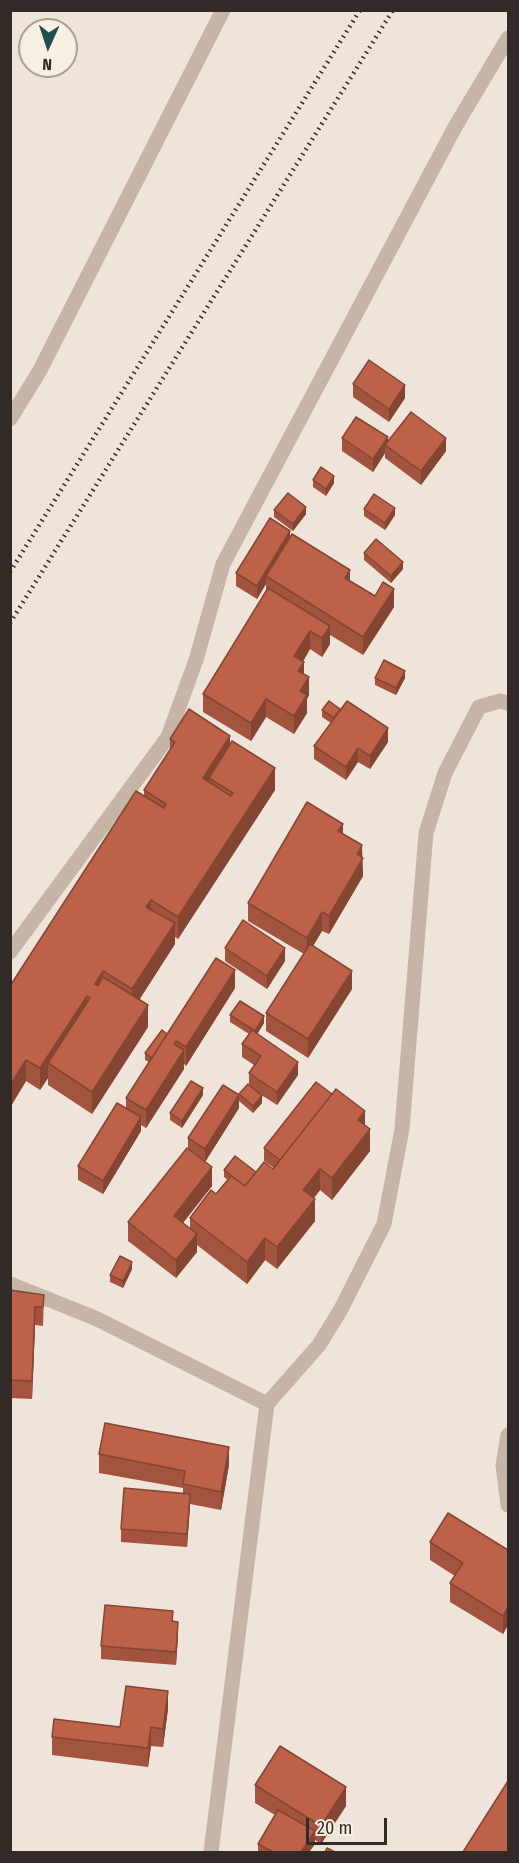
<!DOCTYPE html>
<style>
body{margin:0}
#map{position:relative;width:519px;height:1863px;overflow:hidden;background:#efe4d9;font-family:"Fira Sans Condensed",sans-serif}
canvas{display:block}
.frame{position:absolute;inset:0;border:12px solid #322a26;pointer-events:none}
.north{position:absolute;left:18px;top:18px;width:60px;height:60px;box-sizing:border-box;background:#f7eee4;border:2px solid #a8a098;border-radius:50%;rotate:183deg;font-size:16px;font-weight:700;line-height:24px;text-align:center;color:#322a26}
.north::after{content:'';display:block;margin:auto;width:21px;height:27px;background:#1f4f51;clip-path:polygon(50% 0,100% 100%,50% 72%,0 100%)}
.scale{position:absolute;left:306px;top:1818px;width:81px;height:27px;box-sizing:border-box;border:3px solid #322a26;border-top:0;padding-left:8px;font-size:18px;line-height:21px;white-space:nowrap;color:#322a26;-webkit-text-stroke:4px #f7eee4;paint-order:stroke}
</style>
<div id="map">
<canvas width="519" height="1863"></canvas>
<div class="frame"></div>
<div class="north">N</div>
<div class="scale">20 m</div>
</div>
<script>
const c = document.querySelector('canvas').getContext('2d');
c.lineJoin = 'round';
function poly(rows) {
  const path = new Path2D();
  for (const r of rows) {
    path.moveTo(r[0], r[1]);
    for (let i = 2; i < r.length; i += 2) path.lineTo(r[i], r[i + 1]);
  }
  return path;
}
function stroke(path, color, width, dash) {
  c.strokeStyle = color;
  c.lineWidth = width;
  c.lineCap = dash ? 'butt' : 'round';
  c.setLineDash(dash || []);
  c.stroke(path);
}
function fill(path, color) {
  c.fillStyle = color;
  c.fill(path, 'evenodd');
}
const minor = poly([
 [10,419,39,372,223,10],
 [10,952,168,737,196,660,223,564,455,127,508,38],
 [10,1284,95,1318,267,1404],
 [508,1435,503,1465,508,1505],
 [211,1852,267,1404,319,1345,341,1309,384,1224,402,1129,426,833,445,773,479,707,500,701,508,703]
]);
const rail = poly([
 [10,572,360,10],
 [10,623,393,10]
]);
const wall = poly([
 [353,384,405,398,389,422,353,397],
 [342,438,388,442,446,451,421,485,385,458,385,453,373,472,342,451],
 [313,480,334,483,326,496,313,487],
 [364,509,395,515,385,530,364,516],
 [274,510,306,514,293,531,274,517],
 [290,537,350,581,375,596,394,607,363,655,330,635,330,644,322,657,310,649,303,662,304,674,309,695,307,699,307,713,294,734,266,717,251,741,203,712,203,694,266,592,266,584,257,599,236,586,236,573],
 [364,553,403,569,391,583,364,560],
 [375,678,405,678,396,695,375,685],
 [322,710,340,710,388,742,370,769,358,762,346,780,314,759,314,746,331,723,322,717],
 [170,739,230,744,275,790,178,939,175,937,175,944,139,1000,148,1027,92,1114,48,1085,48,1078,40,1090,26,1081,11,1106,10,986,144,796,144,790,170,750],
 [343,834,362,857,363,876,329,934,322,931,313,946,352,989,308,1058,266,1031,266,1013,304,954,248,921,248,903],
 [225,948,285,961,267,989,225,961],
 [235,988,186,1066,184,1064,184,1069,146,1128,141,1125,141,1131,103,1194,78,1180,78,1166,126,1108,126,1098,149,1062,145,1060,145,1053,167,1034],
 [230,1015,264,1023,257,1034,298,1075,277,1105,260,1094,262,1103,253,1113,239,1101,239,1108,205,1162,212,1186,183,1223,190,1228,190,1218,216,1194,228,1180,224,1177,224,1170,256,1172,273,1169,274,1168,264,1161,264,1148,365,1125,370,1151,332,1200,320,1190,314,1198,315,1221,277,1269,265,1260,247,1284,197,1245,197,1252,176,1278,128,1241,128,1222,188,1149,188,1138,239,1095,249,1084,249,1073,254,1065,242,1057,242,1044,249,1034,230,1022],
 [203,1095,182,1128,170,1120,170,1113],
 [132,1269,123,1288,110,1282,110,1275],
 [10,1290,44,1295,43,1326,35,1325,32,1399,10,1398],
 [99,1454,229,1465,221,1510,190,1504,187,1547,121,1542,121,1529,183,1493,183,1488,99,1473],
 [430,1542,508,1550,508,1625,503,1634,450,1602,450,1583,455,1576,430,1560],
 [173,1622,178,1635,176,1665,101,1659,101,1646],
 [168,1709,163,1747,151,1746,148,1767,52,1755,52,1737,120,1727],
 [255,1785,346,1806,321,1844,315,1840,315,1844,309,1852,258,1852,258,1844,275,1815,255,1803]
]);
const shadedWall = poly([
 [405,385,405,398,389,422,389,409],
 [388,437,388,447,385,445,385,453,373,472,373,459],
 [446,438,446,451,421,485,421,471],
 [334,476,334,483,326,496,326,489],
 [306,507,306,514,293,531,293,524],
 [395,508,395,515,385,530,385,523],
 [290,531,290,544,266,576,266,584,257,599,257,586],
 [403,562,403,569,391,583,391,576],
 [350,570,350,588,345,578],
 [394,589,394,607,363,655,363,637],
 [330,626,330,644,322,657,322,638],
 [310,631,310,649,294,675,294,656],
 [304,662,304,680,298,671],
 [405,671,405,678,396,695,396,688],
 [309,677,309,695,307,699,307,713,294,734,294,716,300,691],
 [266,699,266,717,251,741,251,723],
 [388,728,388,742,370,769,370,756],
 [230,736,230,758,209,778,209,791,203,778],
 [358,748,358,762,346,780,346,767],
 [275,768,275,790,178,939,178,917],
 [343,824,343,842,338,831],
 [362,845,363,876,329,934,329,916],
 [151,900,151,922,146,907],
 [322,912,322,931,307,956,307,938],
 [175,923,175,944,132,1011,132,989],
 [285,948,285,961,267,989,267,976],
 [235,970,235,988,186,1066,186,1047],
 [103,971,103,992,95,984],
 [352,971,352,989,308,1058,308,1039],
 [87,996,87,1018,48,1063,48,1078,40,1090,40,1068],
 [148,1005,148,1027,92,1114,92,1092],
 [264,1016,264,1023,255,1038,255,1031],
 [184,1050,184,1069,146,1128,146,1110],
 [26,1060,26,1081,11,1106,11,1084],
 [298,1062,298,1075,277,1105,277,1092],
 [203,1088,203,1095,182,1128,182,1121],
 [239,1095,239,1108,205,1162,205,1149],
 [262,1096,262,1103,253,1113,253,1106],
 [365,1111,365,1132,358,1120],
 [141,1117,141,1131,103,1194,103,1181],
 [370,1129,370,1151,332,1200,332,1178],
 [212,1167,212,1186,174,1234,174,1216],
 [320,1169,320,1190,303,1212,303,1190],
 [315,1199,315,1221,277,1269,277,1247],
 [197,1234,197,1252,176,1278,176,1260],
 [265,1238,265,1260,247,1284,247,1262],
 [132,1262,132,1269,123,1288,123,1281],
 [35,1307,35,1325,32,1399,32,1381],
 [229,1447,229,1465,221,1510,221,1492],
 [190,1494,190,1507,187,1547,187,1534],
 [508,1607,508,1625,503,1634,503,1616],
 [178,1622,178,1635,176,1665,176,1652],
 [168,1691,168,1709,163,1747,163,1729],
 [151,1727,151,1746,148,1767,148,1748],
 [346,1787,346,1806,321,1844,321,1826],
 [315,1831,315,1844,309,1852,301,1852]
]);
const building = poly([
 [369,360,405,385,389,409,353,384,369,360],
 [411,412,446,438,421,471,385,445,411,412],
 [356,417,388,437,373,459,342,438,356,417],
 [321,467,334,476,326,489,313,480,321,467],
 [288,493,306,507,293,524,274,510,288,493],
 [374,494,395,508,385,523,364,509,374,494],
 [270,518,290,531,257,586,236,573,270,518],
 [292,534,350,570,345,578,375,596,383,582,394,589,363,637,266,576,292,534],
 [376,539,403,562,391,576,364,553,376,539],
 [268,588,330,626,322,638,310,631,294,656,304,662,298,671,309,677,300,691,307,695,294,716,266,699,251,723,203,694,268,588],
 [384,660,405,671,396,688,375,678,384,660],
 [329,701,340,709,334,718,322,710,329,701],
 [347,701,388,728,370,756,358,748,346,767,314,746,347,701],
 [189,709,230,736,203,778,231,796,233,793,209,778,232,741,275,768,178,917,151,900,146,907,175,923,132,989,103,971,95,984,98,986,103,977,148,1005,92,1092,48,1063,90,998,87,996,40,1068,26,1060,11,1084,10,986,136,791,164,808,166,804,144,790,175,742,170,739,189,709],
 [307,802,343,824,338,831,362,845,357,854,363,858,329,916,322,912,307,938,248,903,307,802],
 [243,920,285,948,267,976,225,948,243,920],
 [310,944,352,971,308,1039,266,1013,310,944],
 [216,958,235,970,186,1047,176,1041,174,1044,184,1050,146,1110,126,1098,216,958],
 [240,1001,264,1016,255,1031,230,1015,240,1001],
 [162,1030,167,1034,152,1058,145,1053,162,1030],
 [252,1030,298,1062,277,1092,249,1073,261,1056,242,1044,252,1030],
 [191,1081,203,1088,182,1121,170,1113,191,1081],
 [316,1082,332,1094,280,1160,264,1148,316,1082],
 [248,1084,262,1096,253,1106,239,1094,248,1084],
 [223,1085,239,1095,205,1149,188,1138,223,1085],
 [336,1089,365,1111,358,1120,370,1129,332,1178,320,1169,303,1190,315,1199,277,1247,265,1238,247,1262,190,1218,211,1190,216,1194,231,1176,245,1186,264,1162,273,1169,336,1089],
 [117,1103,141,1117,103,1181,78,1166,117,1103],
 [187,1148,212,1167,174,1216,197,1234,176,1260,128,1222,187,1148],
 [235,1156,256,1172,245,1186,224,1170,235,1156],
 [120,1256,132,1262,123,1281,110,1275,120,1256],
 [10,1290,44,1295,43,1307,35,1307,32,1381,10,1380,10,1290],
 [105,1423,229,1447,221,1492,183,1484,185,1471,99,1454,105,1423],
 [124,1488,190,1494,187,1534,121,1529,124,1488],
 [448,1513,508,1550,508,1607,503,1616,450,1583,463,1563,430,1542,448,1513],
 [105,1605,173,1611,172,1621,178,1622,176,1652,101,1646,105,1605],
 [126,1686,168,1691,163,1729,151,1727,148,1748,52,1737,54,1719,120,1727,126,1686],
 [280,1746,346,1787,321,1826,255,1785,280,1746],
 [508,1781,508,1852,463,1852,508,1781],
 [278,1810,315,1831,301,1852,273,1852,258,1844,278,1810],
 [327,1848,335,1852,325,1852,327,1848]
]);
stroke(minor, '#c6b4a6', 15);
stroke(rail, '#322a26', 4.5, [1.5, 4.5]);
fill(wall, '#a3543e');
fill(shadedWall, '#844532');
fill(building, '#bd6248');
stroke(building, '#844532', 1.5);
</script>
